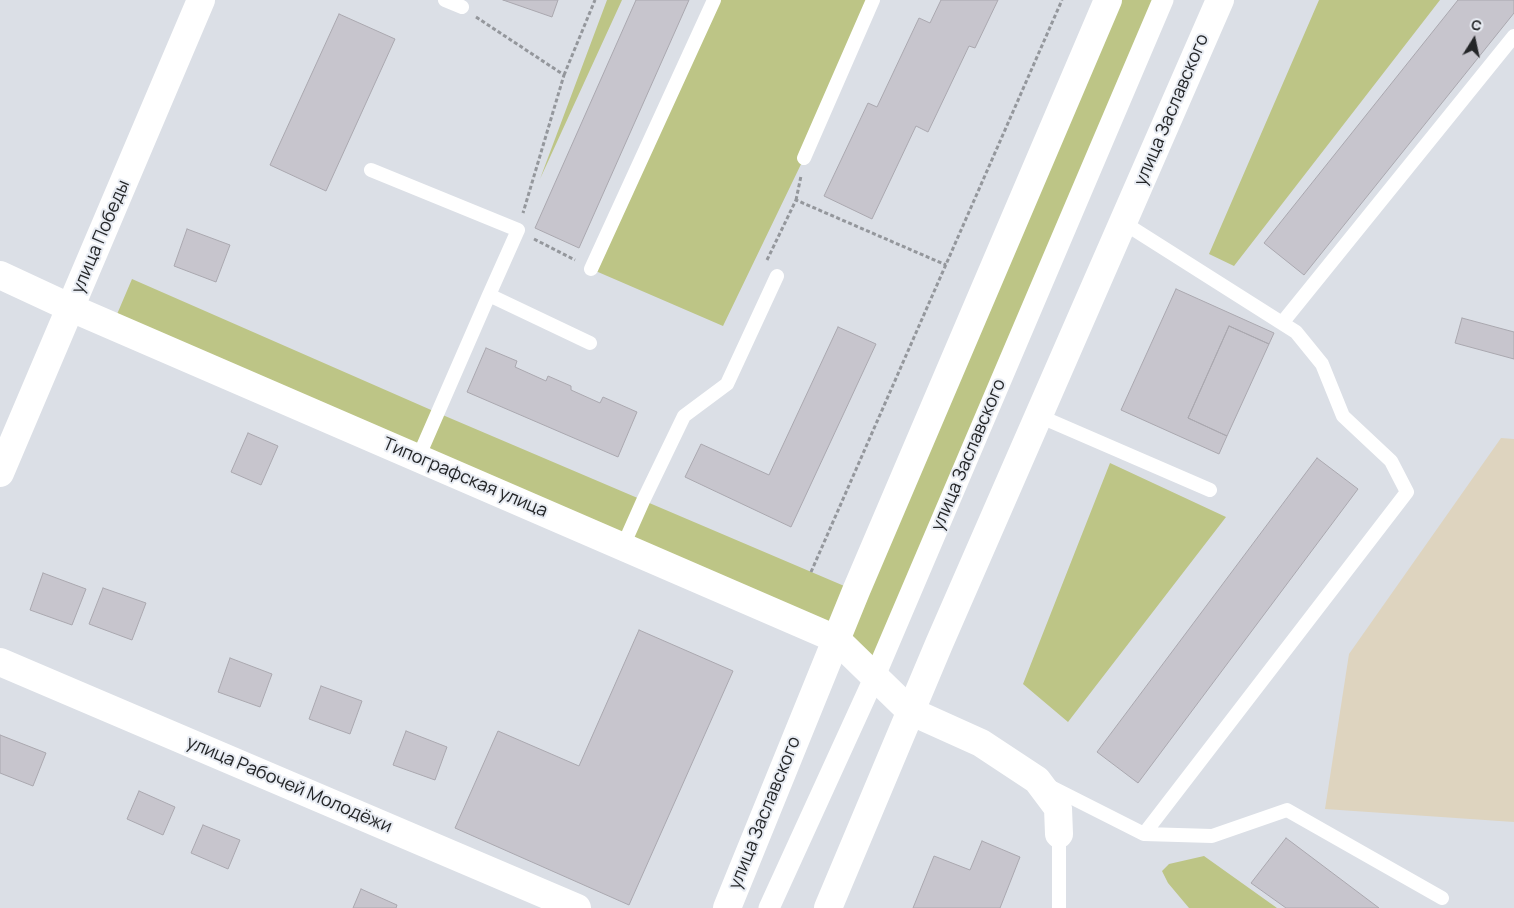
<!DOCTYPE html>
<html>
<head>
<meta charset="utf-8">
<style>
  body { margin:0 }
  #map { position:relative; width:1514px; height:908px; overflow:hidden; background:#dbdfe6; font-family:Manrope,sans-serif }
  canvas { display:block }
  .north { position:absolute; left:1449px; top:15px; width:50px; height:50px; -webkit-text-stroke:4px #e8ecf3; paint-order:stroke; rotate:10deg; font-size:14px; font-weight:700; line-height:20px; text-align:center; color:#242628 }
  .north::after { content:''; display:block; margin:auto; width:18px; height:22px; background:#242628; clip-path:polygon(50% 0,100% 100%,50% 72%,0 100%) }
</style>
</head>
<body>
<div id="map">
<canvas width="1514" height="908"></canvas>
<div class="north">С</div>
</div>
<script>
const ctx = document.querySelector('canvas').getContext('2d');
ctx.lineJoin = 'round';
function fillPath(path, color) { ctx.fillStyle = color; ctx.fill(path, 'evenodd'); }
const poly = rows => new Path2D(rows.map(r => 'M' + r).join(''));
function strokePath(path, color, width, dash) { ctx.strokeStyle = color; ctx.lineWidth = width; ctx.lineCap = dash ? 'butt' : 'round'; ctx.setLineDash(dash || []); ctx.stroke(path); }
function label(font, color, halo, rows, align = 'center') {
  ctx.font = font + ' Manrope,sans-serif'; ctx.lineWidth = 4; ctx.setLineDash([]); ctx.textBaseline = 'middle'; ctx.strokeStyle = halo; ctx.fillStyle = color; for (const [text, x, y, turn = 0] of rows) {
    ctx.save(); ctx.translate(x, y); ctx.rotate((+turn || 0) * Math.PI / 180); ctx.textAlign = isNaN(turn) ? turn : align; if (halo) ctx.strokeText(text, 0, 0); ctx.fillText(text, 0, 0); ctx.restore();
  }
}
fillPath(poly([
  [1501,438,1514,439,1514,822,1325,809,1349,654]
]), '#ded4bf');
fillPath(poly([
  [607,0,622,0,540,179],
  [714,0,873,0,804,158,723,326,591,269],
  [1108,0,1163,0,882,660,112,326,132,279,438,413,856,591],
  [1319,0,1440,0,1234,266,1209,254],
  [1110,463,1226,517,1068,722,1023,684],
  [1204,856,1277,908,1189,908,1168,883,1162,871,1169,864]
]), '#bdc586');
const building = poly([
  [503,0,558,0,552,17,503,0],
  [636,0,689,0,579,248,535,228,636,0],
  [941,0,998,0,975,48,969,46,928,132,916,126,872,219,824,196,868,103,877,107,919,18,930,23,941,0],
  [1458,0,1514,0,1514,13,1304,275,1264,243,1458,0],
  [339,14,395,39,326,191,270,165,339,14],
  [187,229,230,245,216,282,174,266,187,229],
  [1176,289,1274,333,1269,344,1229,326,1188,418,1227,436,1219,454,1121,410,1176,289],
  [1462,318,1514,332,1514,359,1455,343,1462,318],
  [1229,326,1269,344,1227,436,1188,418,1229,326],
  [838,327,876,344,791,527,685,477,701,444,769,475,838,327],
  [486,348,517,361,515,367,546,381,548,376,571,386,571,390,600,403,603,397,637,412,618,457,467,392,486,348],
  [248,433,278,446,261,485,231,472,248,433],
  [1317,458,1358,489,1138,783,1097,752,1317,458],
  [43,573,86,589,72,625,30,610,43,573],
  [103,588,146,603,132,640,89,624,103,588],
  [639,630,733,671,629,905,455,828,498,731,579,766,639,630],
  [230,658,272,674,260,707,218,692,230,658],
  [321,686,362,701,350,734,309,719,321,686],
  [406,731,447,747,435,780,393,765,406,731],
  [0,735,46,753,33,786,0,773,0,735],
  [139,791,175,807,163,835,127,819,139,791],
  [203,825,240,840,228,869,191,853,203,825],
  [1286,838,1379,908,1286,908,1251,883,1286,838],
  [982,841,1020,857,1000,908,913,908,934,856,970,870,982,841],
  [361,889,397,905,396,908,353,908,361,889]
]);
fillPath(building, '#c7c5cd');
strokePath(building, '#aaa8af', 1);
strokePath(poly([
  [476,17,564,75,523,213],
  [564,75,595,0],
  [796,200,801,176],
  [534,239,575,260],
  [767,260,796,200,946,265],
  [811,572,1062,0]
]), '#94979c', 3, [4, 2.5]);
strokePath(poly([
  [445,0,462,7],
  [804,158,873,0],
  [371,170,518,230,489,295],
  [1124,223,1296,332,1322,364,1343,416,1391,461,1407,492,1144,834],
  [591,269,714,0],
  [1282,323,1514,36],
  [1039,416,1210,490],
  [418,458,489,295,590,343],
  [623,546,643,501,684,416,727,384,777,276],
  [1049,786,1144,834,1212,836,1287,810,1442,898],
  [1059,834,1059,908]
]), '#fff', 14);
strokePath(poly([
  [769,908,875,676,1163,0]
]), '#fff', 21);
strokePath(poly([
  [0,275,71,308,836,639,910,711,981,743,1037,780,1058,808,1059,834],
  [0,662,577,908]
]), '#fff', 28);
strokePath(poly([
  [727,908,856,591,1108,0],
  [828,908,939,644,1220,0]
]), '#fff', 28);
strokePath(poly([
  [0,473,201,0]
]), '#fff', 28);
label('18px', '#242628', '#e8ecf3', [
  ["улица Заславского",1172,110,-67],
  ["улица Победы",101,237,-67],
  ["улица Заславского",969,455,-67],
  ["Типографская улица",465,478,23],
  ["улица Рабочей Молодёжи",289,785,23],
  ["улица Заславского",765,813,-68]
]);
</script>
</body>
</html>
